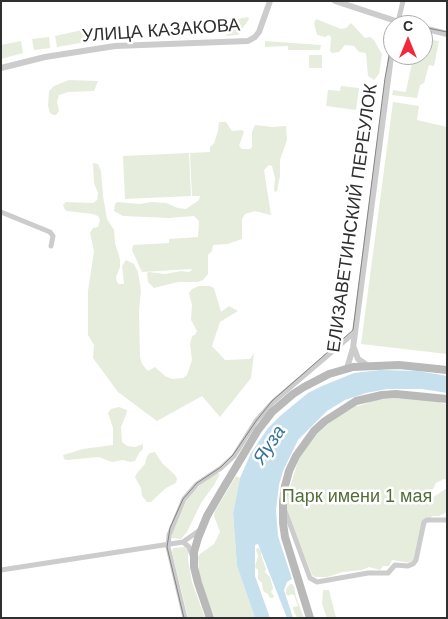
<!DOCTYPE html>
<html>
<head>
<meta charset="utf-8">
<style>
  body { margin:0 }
  #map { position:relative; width:448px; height:619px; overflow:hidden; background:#fff; font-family:Helvetica,sans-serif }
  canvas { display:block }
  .frame { position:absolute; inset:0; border:2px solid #2f2f2f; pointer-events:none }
  .north { position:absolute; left:383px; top:15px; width:50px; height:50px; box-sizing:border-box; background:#fff; border:1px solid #acacac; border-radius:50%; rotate:0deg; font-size:14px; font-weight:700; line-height:20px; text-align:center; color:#2f2f2f }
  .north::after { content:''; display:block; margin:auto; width:18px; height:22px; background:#f1273b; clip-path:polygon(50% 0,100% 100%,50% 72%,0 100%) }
</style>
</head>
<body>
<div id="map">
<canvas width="448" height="619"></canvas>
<div class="frame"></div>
<div class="north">С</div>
</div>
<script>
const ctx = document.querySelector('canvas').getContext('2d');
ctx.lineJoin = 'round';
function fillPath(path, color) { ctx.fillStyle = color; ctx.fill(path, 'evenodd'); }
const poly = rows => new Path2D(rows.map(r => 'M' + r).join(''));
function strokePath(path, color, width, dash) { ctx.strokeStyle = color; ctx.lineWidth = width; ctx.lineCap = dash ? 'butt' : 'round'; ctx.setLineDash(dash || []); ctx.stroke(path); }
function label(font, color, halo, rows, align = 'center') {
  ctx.font = font + ' Helvetica,sans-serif'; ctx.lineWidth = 5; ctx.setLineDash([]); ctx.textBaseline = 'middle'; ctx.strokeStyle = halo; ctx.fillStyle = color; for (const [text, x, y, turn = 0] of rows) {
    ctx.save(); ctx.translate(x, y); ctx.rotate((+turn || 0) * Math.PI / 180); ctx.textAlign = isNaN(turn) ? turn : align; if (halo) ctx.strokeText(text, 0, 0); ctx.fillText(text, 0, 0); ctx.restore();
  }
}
fillPath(poly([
  [248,17,249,19,238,35,225,36,230,33,227,21],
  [316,19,341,29,346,28,351,23,365,38,370,37,374,40,382,54,379,74,374,80,368,76,366,53,359,52,354,46,345,45,339,52,332,53,330,51,331,37,329,35,325,37,317,35,314,23],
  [82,30,86,42,57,47,55,36],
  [49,37,50,48,34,50,32,39],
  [433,40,439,41,434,66,429,65,424,83,420,85,417,98,392,95,393,90,405,92,406,91,413,58,416,55,423,55,423,49],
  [21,41,23,53,1,59,1,45],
  [265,41,321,45,320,50,288,50,288,46,265,47],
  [309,55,322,55,322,68,309,68],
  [69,80,98,81,94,91,68,92,59,95,57,102,59,111,56,115,54,115,50,113,48,106,49,91,54,86],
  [341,86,359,88,356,110,326,106,328,90,340,91],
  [393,102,419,106,417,120,447,127,447,354,361,344],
  [219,122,226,122,232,131,242,130,244,132,239,146,242,149,250,149,252,147,252,132,255,125,273,127,286,126,287,140,280,160,280,176,277,191,275,192,274,190,275,178,272,166,269,165,264,170,271,215,255,211,245,214,242,219,242,239,228,244,213,245,212,251,208,255,208,274,203,280,198,282,178,282,154,288,148,282,147,273,149,272,165,274,181,271,189,272,193,269,142,272,132,250,133,245,169,243,169,239,198,237,199,221,194,216,169,218,123,216,114,211,115,204,117,202,140,204,151,202,166,203,178,208,186,209,199,200,200,196,192,196,190,153,210,152,210,147,214,143,218,131],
  [189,153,191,196,125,199,123,156],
  [93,163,98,164,101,171,103,196,107,219,114,230,115,243,120,259,120,267,116,277,117,282,119,284,124,284,122,266,126,260,134,264,138,272,141,291,139,310,140,357,142,364,148,371,155,367,165,376,172,379,183,378,187,375,192,360,190,344,192,336,195,335,197,331,191,320,192,305,189,293,192,289,199,286,210,286,214,288,221,312,229,306,238,311,220,322,212,346,225,360,250,359,254,353,251,378,220,417,202,396,157,421,118,392,93,358,94,345,88,335,88,291,94,251,90,233,93,228,98,227,100,220,98,216,93,214,67,211,65,210,63,205,66,202,93,203,97,200,98,193,94,183],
  [402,398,420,400,423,398,437,400,441,403,447,404,447,480,444,479,436,483,433,489,427,492,426,496,428,498,432,498,447,488,447,512,439,516,432,516,429,521,426,522,414,559,410,563,392,560,389,566,383,566,380,570,369,567,362,570,343,572,327,577,315,577,312,575,287,511,286,501,297,464,296,459,312,436,317,434,336,417,353,408,354,405,358,406,368,403,371,400],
  [119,407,127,410,126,415,121,427,122,442,127,446,135,447,143,444,143,449,139,453,135,461,130,462,123,460,112,462,99,457,67,460,64,459,63,455,83,449,113,445,113,428,108,413,111,409],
  [155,452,162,463,174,474,177,478,176,483,166,488,151,502,147,502,142,496,141,488,135,477,137,473,145,464,147,456,150,453],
  [217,473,220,474,214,485,201,503,187,532,181,539,171,538,172,533,187,499,201,484],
  [236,476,240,478,233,513,237,566,255,618,215,618,200,581,198,557,200,554,214,544,220,532,214,516,215,511],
  [185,547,188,550,188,560,192,582,205,618,188,618,172,552,173,548],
  [258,547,261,551,261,555,266,569,265,572,270,577,273,588,271,592,274,596,273,598,270,598,268,594,263,591,262,583,258,579,258,570,255,567,258,556,256,550],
  [290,584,292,584,294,586,296,597,304,618,297,618,293,609,293,607,298,606,294,595,292,594,288,596,286,594,286,589],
  [323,590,329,590,336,618,327,618,322,604]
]), '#e6eddc');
fillPath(poly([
  [380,370,418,371,447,376,447,393,422,389,387,389,366,393,345,400,327,411,298,440,283,471,279,485,276,510,278,536,292,579,287,582,284,590,293,618,287,618,258,544,255,545,255,576,270,618,255,618,237,566,233,513,240,478,251,453,268,428,280,416,308,393,322,386,354,373]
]), '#c7e0ee');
strokePath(poly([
  [398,22,403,1],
  [1,212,50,232,53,236,51,246],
  [285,511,310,578,317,582,368,573,388,573,395,565,408,566,413,564,416,560,424,522,427,520,447,520],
  [183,542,189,547,192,555],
  [1,570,183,542,200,530],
  [185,618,168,547,169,535,184,499,197,484,221,468,234,456,256,421,273,402,354,333]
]), '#ccc', 5);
strokePath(poly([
  [335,1,408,25],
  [423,28,447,34],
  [1,68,45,57,115,46,248,41,255,37,259,32,270,1],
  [354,348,358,359,367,365],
  [347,368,353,348,393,41]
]), '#ccc', 6);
strokePath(poly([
  [210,618,198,583,194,567,194,552,198,538,207,516,221,492,258,430,272,412,293,394,304,387,329,374,353,367,399,365,447,370],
  [310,618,285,537,283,523,283,502,285,486,289,471,296,456,314,431,325,421,356,401,382,395,396,394,447,399]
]), '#b9b9b9', 8);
strokePath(poly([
  [410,25,415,25],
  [423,27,447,32],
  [184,618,167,547,170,528,183,499,197,483,221,467,233,455,256,421,272,401,353,330,385,78,393,36]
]), '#848484', 1);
label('18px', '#2f2f2f', '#fff', [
  ["УЛИЦА КАЗАКОВА",161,31,-4],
  ["ЕЛИЗАВЕТИНСКИЙ ПЕРЕУЛОК",353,218,-82]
]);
label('18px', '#546e39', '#fff', [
  ["Парк имени 1 мая",357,497]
]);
label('italic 19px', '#377597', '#fff', [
  ["Яуза",270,445,-56]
]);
</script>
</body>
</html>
